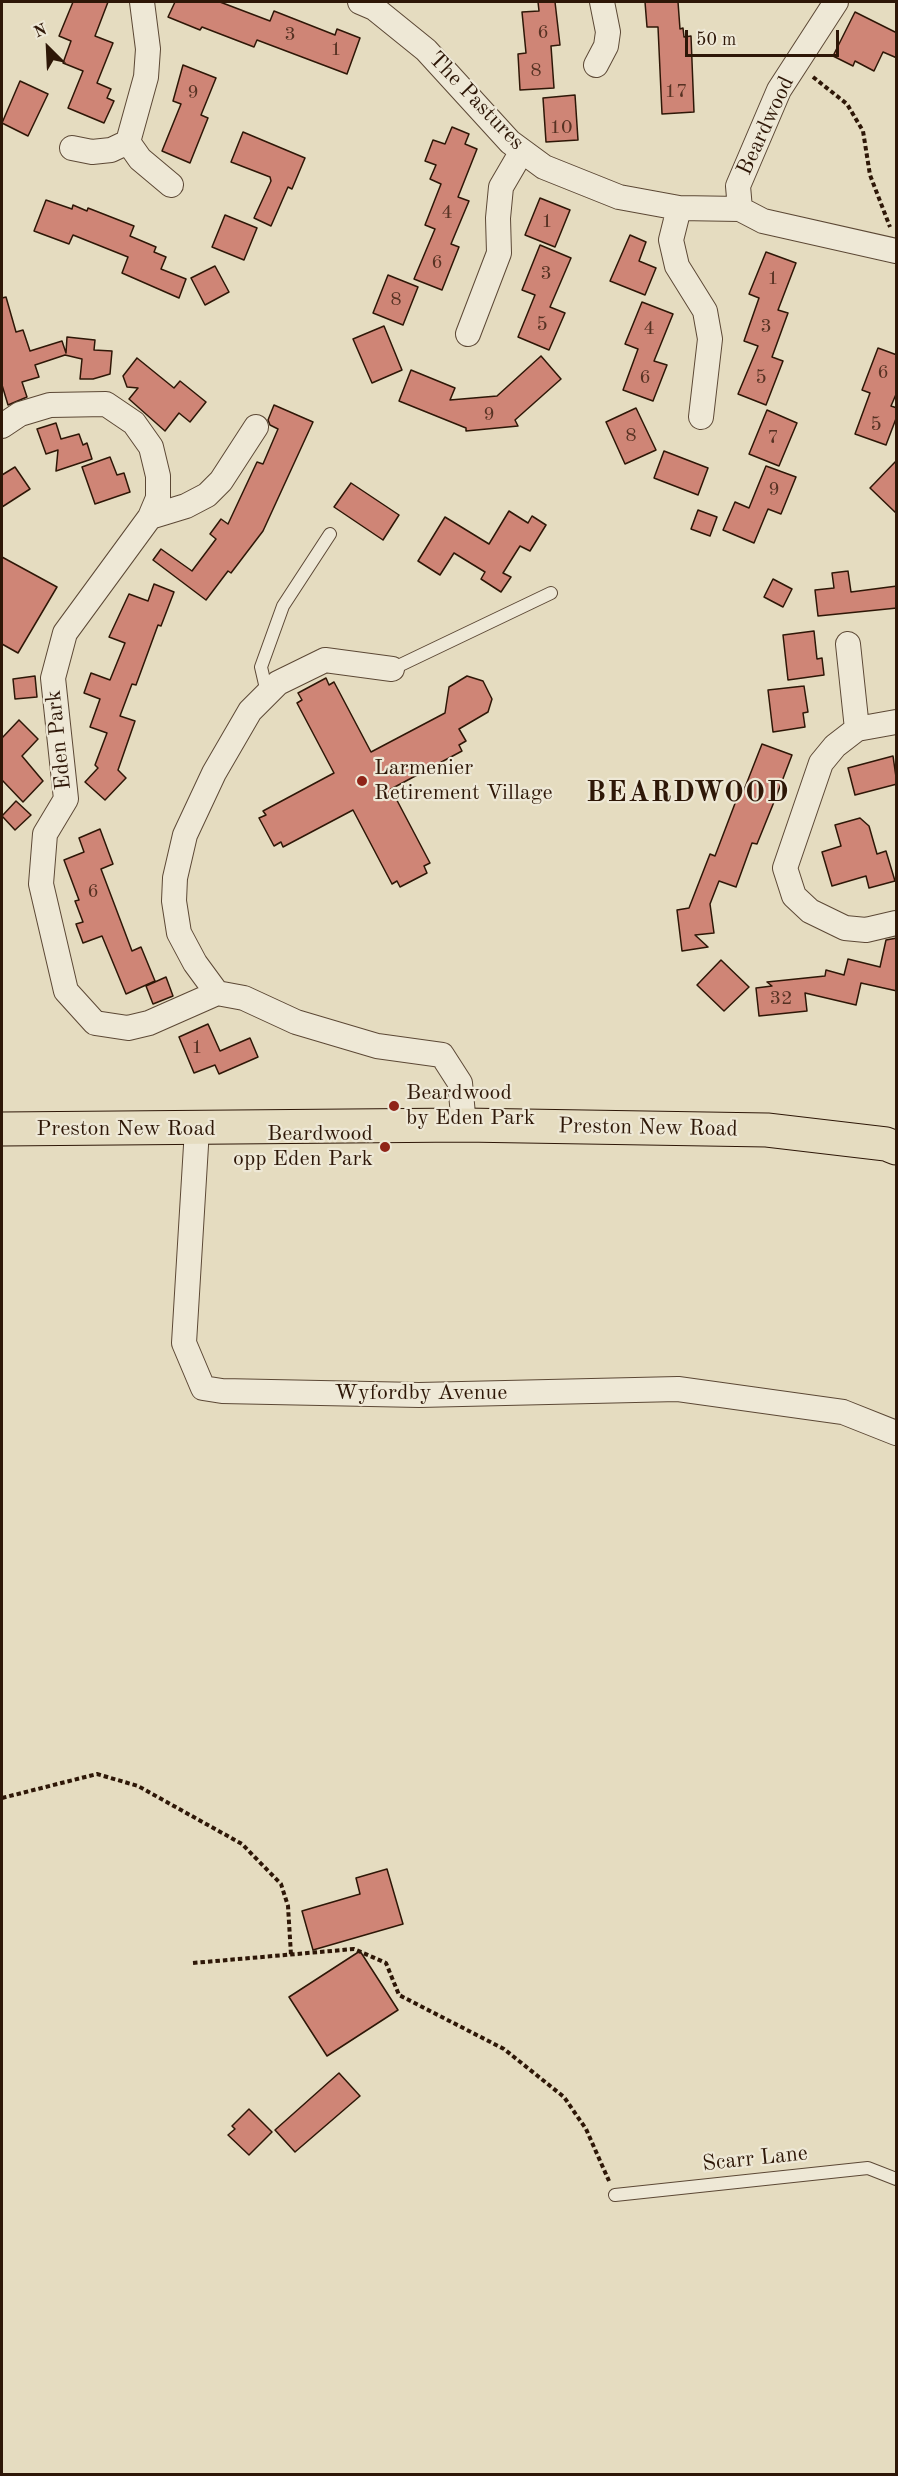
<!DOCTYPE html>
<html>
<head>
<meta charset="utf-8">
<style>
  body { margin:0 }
  #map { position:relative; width:898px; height:2476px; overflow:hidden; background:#e5dcc0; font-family:"Old Standard TT",serif }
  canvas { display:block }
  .frame { position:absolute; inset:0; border:3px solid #2e1707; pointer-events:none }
  .north { position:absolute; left:18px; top:18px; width:60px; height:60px; -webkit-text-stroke:4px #eee8d6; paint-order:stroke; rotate:336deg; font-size:16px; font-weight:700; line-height:24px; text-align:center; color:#2e1707 }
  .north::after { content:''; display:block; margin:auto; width:21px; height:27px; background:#2e1707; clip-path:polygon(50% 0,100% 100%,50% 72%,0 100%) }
  .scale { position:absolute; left:685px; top:30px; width:154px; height:27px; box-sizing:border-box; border:3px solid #2e1707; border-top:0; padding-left:8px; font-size:18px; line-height:21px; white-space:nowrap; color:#2e1707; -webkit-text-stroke:4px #eee8d6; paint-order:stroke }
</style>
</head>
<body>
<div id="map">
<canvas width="898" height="2476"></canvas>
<div class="frame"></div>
<div class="north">N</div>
<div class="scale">50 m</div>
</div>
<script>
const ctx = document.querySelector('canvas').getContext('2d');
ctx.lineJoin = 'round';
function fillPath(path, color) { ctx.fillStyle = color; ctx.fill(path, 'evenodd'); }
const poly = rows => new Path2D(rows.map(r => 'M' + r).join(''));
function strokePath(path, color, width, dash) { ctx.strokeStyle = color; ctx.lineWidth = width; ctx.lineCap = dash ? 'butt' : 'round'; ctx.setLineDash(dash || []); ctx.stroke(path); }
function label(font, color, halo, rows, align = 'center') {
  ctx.font = font + ' "Old Standard TT",serif'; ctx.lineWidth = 4.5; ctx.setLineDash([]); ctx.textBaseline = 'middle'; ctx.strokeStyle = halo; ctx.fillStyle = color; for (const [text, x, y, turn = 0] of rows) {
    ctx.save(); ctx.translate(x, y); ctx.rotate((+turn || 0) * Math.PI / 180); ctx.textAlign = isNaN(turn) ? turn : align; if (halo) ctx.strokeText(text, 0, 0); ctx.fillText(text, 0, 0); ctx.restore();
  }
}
const building = poly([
  [73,2,108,2,95,36,113,43,97,83,111,89,107,98,114,101,104,123,68,108,83,71,63,63,71,41,59,36,73,2],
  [175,2,220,2,270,21,274,11,335,35,337,29,360,38,347,74,257,40,254,47,202,27,200,30,168,17,175,2],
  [538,2,555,2,560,45,551,46,554,88,520,90,518,54,526,53,522,12,539,11,538,2],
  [645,2,678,2,680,29,683,28,684,37,691,36,694,112,662,114,658,27,647,27,645,2],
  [855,12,897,33,897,58,883,52,874,71,855,61,853,66,833,56,855,12],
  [183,65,216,78,201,115,208,118,190,163,162,151,181,104,173,101,183,65],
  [20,81,48,94,28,136,2,123,20,81],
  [575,95,578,140,546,142,543,98,575,95],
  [452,127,469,134,465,144,477,149,458,197,469,201,451,244,459,247,442,290,414,279,435,229,425,225,441,184,430,179,436,165,425,161,433,140,445,144,452,127],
  [243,132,305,158,292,189,288,187,271,226,254,218,271,181,270,177,231,162,243,132],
  [540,198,570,210,555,247,525,235,540,198],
  [46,200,72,209,73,205,87,211,88,208,134,226,130,236,156,247,154,252,166,257,161,269,186,279,179,298,122,273,128,257,73,235,69,244,34,231,46,200],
  [225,215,257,228,244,260,212,247,225,215],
  [630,235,646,242,639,261,656,268,645,295,610,281,630,235],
  [540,245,571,258,550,307,565,313,549,350,518,337,535,295,522,290,540,245],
  [766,252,796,263,778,310,788,313,772,357,783,361,766,405,738,394,758,346,744,341,759,298,749,294,766,252],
  [215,266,229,292,205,305,191,278,215,266],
  [388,275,418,287,403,325,373,313,388,275],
  [6,297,16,332,23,330,30,351,62,341,66,353,67,337,95,340,94,350,112,351,110,374,93,379,80,379,82,359,65,355,35,365,39,377,22,382,27,397,8,405,2,385,2,298,6,297],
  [642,302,673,314,654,361,667,365,653,401,623,390,638,349,625,344,642,302],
  [384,326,402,370,372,383,353,339,384,326],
  [878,348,897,355,897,392,891,406,897,408,897,416,886,445,855,434,870,393,862,390,878,348],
  [541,356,561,379,515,420,518,426,466,431,466,428,399,401,411,370,455,388,450,400,497,396,541,356],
  [137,358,174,388,180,381,206,402,190,422,179,413,165,431,129,399,138,388,127,387,123,376,137,358],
  [274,405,313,422,263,531,231,573,228,571,206,600,153,560,161,549,192,571,216,539,210,534,221,519,228,524,257,462,263,464,278,429,270,425,268,420,274,405],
  [636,408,656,450,625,464,606,422,636,408],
  [767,410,797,423,779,466,749,454,767,410],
  [56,423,61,439,79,434,83,445,87,443,92,459,56,471,58,450,46,454,37,429,56,423],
  [664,451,708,468,698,495,654,478,664,451],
  [110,457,117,475,124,473,130,492,95,504,82,467,110,457],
  [897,460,897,514,870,488,897,460],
  [766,466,796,477,781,514,768,509,754,543,723,530,735,502,749,508,766,466],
  [15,467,30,489,2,507,2,475,15,467],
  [351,483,399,515,383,540,334,507,351,483],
  [698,510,717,517,710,536,691,529,698,510],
  [509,511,528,523,532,516,546,525,530,551,520,546,503,573,511,577,501,592,481,579,485,572,454,553,440,575,418,561,445,517,489,544,509,511],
  [2,557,57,587,18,653,2,644,2,557],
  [848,571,851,592,897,586,897,608,818,616,815,590,834,588,832,573,848,571],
  [773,579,792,589,783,607,764,597,773,579],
  [154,584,174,592,161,626,158,625,136,685,132,684,120,716,135,721,118,770,126,778,105,800,85,782,98,768,95,765,107,733,90,727,100,699,84,693,91,673,110,680,125,643,109,637,129,594,148,601,154,584],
  [814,631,817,659,822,658,824,675,788,680,783,635,814,631],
  [35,676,37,697,15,699,13,679,35,676],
  [467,676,483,681,492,699,488,712,459,729,466,741,459,745,462,751,391,789,430,863,424,866,427,873,400,887,397,881,392,884,353,810,283,847,281,842,274,846,259,818,266,815,263,811,334,773,297,703,302,700,298,693,326,678,329,685,334,682,371,752,445,713,449,687,467,676],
  [804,686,808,712,803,713,805,727,773,732,768,690,804,686],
  [19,720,38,739,22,756,43,781,23,802,2,780,2,738,19,720],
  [762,744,792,755,776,797,757,844,752,843,736,887,719,881,710,904,714,933,695,935,708,947,682,951,677,910,689,908,710,854,715,856,739,793,742,795,762,744],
  [893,756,897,784,855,795,848,768,893,756],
  [16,801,31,815,15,830,2,816,16,801],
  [860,818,869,826,877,854,886,851,895,881,869,888,866,876,832,886,822,852,841,846,835,825,860,818],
  [100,829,113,864,101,869,132,951,141,947,155,981,126,994,102,936,83,943,76,924,83,922,75,901,79,900,64,860,84,852,79,838,100,829],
  [897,938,897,991,861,983,856,1005,805,993,807,1011,759,1016,756,988,772,986,767,982,825,976,826,970,844,975,848,959,880,967,886,940,897,938],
  [721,960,749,987,724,1011,697,985,721,960],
  [166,977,173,996,153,1004,146,986,166,977],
  [208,1024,220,1051,250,1038,258,1057,219,1074,215,1065,194,1073,179,1037,208,1024],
  [387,1869,403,1924,313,1950,302,1911,360,1894,356,1878,387,1869],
  [360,1951,398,2010,327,2056,289,1997,360,1951],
  [339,2073,360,2096,295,2152,275,2130,339,2073],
  [249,2109,272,2132,249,2155,228,2135,235,2129,232,2126,249,2109]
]);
fillPath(building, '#cf8576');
strokePath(building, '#2e1707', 1.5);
const service = poly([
  [392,669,551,593],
  [267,693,261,667,283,606,330,534],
  [615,2195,868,2168,896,2179]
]);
const minor = poly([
  [142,2,148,49,146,77,128,142,140,159,171,185],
  [360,2,374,8,426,50,510,142,544,167,619,197,679,208,740,209],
  [836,2,779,90,738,186,740,209,763,221,896,251],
  [596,65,606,46,608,32,602,2],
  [72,148,92,152,111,150,128,142],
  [679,208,671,240,677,266,705,311,710,339,701,417],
  [468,334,499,253,498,218,501,187,522,151],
  [2,426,20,414,50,405,106,404,134,423,151,447,158,476,158,498,150,517,65,633,53,678,66,799,45,834,41,884,66,991,95,1023,128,1028,149,1023,217,993,244,998,296,1022,377,1046,442,1055,460,1083,464,1125],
  [150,517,186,506,207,495,221,481,256,427],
  [848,644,857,729],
  [896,722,857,729,835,746,821,763,785,868,794,896,810,911,845,928,866,930,896,923],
  [217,993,195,963,179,933,174,901,175,878,185,835,214,773,250,711,278,683,325,660,392,669],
  [197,1129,184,1343,203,1388,222,1391,419,1395,678,1389,843,1412,896,1433]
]);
const trunk = poly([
  [2,1129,464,1125,767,1130,886,1144,896,1148]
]);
strokePath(service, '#5c4835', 14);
strokePath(minor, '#5c4835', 26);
strokePath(trunk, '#2e1707', 35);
strokePath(poly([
  [813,77,847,104,863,131,870,175,890,227],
  [2,1798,97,1774,138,1786,242,1844,281,1884,288,1906,291,1955],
  [193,1963,354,1949,386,1963,399,1995,504,2049,564,2097,586,2129,609,2181]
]), '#2e1707', 4, [4.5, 3]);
strokePath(service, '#eee8d6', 12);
strokePath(minor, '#eee8d6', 24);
strokePath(trunk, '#e5dcc0', 33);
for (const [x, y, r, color] of [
  [362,781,6,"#8f2418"],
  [394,1106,6,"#8f2418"],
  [385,1147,6,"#8f2418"]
]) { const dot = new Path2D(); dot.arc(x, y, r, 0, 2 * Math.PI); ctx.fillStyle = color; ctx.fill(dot); strokePath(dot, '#eee8d6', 2); }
label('20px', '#563223', null, [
  ["6",543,33],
  ["3",290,35],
  ["1",336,50],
  ["8",536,71],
  ["17",676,92],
  ["9",193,93],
  ["10",561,128],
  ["4",447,213],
  ["1",547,222],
  ["6",437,263],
  ["3",546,274],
  ["1",773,279],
  ["8",396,300],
  ["5",542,325],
  ["3",766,327],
  ["4",649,329],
  ["6",883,373],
  ["6",645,378],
  ["5",761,378],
  ["9",489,415],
  ["5",876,425],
  ["8",631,436],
  ["7",773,438],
  ["9",774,490],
  ["6",93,892],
  ["32",781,999],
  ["1",197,1048]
]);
label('22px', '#2e1707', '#eee8d6', [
  ["The Pastures",476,101,46],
  ["Beardwood",766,126,-65],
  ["Eden Park",59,740,-96],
  ["Preston New Road",648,1128,1],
  ["Preston New Road",126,1129],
  ["Wyfordby Avenue",421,1393],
  ["Scarr Lane",755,2159,-6]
]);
label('22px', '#2e1707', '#eee8d6', [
  ["Larmenier",374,768],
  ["Retirement Village",374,793],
  ["Beardwood",406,1093],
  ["by Eden Park",406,1118],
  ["Beardwood",373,1134,"right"],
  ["opp Eden Park",373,1159,"right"]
], 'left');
ctx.letterSpacing = '1.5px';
label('bold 28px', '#2e1707', '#eee8d6', [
  ["BEARDWOOD",688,794]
]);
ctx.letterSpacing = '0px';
</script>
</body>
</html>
